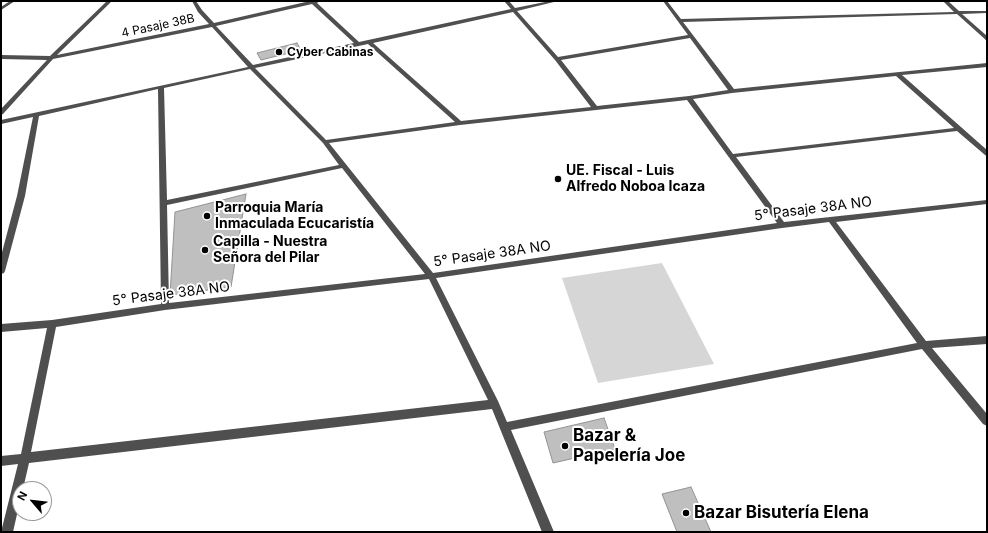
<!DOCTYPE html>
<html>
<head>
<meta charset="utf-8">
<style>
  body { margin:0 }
  #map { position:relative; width:988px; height:533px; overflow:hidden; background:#fff; font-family:Inter,sans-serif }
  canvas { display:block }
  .frame { position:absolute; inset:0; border:2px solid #000; pointer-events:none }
  .north { position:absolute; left:12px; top:481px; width:40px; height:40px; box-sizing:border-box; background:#fff; border:1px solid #999; border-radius:50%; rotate:298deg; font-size:11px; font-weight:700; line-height:16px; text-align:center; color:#000 }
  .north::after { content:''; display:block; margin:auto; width:14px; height:18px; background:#000; clip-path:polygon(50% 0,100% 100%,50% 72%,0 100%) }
</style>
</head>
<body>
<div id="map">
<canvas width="988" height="533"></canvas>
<div class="frame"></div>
<div class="north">N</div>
</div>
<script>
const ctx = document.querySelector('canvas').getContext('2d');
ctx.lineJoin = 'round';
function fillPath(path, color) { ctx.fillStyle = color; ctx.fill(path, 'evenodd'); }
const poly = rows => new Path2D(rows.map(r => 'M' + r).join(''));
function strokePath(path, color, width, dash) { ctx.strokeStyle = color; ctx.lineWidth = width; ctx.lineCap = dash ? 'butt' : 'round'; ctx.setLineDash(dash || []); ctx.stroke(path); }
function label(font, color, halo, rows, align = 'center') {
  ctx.font = font + ' Inter,sans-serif'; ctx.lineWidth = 4; ctx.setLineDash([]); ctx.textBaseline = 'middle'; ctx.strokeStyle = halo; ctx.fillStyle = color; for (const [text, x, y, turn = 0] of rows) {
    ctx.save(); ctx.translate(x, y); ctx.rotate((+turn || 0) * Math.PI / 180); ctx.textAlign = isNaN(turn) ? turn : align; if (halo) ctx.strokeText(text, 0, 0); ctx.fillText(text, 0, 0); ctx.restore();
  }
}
fillPath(poly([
  [662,263,714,364,598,383,562,278]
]), '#d6d6d6');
const building = poly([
  [297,43,301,50,261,60,257,53,297,43],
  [246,194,231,287,170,295,175,212,246,194],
  [604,418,615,449,553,463,544,432,604,418],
  [691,487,711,532,677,532,662,494,691,487]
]);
fillPath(building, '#bfbfbf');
strokePath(building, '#939393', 1);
fillPath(poly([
  [10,1,15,1,1,10,1,7,10,1],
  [107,1,112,1,57,55,209,24,198,12,192,1,196,1,202,10,214,23,310,1,320,1,317,3,359,42,511,9,504,1,509,1,515,8,550,1,558,1,517,11,558,57,688,35,663,1,667,1,681,19,954,12,943,1,948,1,959,11,987,11,987,13,962,14,987,36,987,41,957,14,683,22,734,89,987,63,987,67,902,75,987,150,987,156,985,155,957,131,736,157,784,222,987,200,987,204,836,222,926,341,987,336,987,344,932,348,987,414,987,426,983,424,922,349,511,430,554,532,542,532,492,409,29,463,23,489,20,489,20,501,13,532,1,532,18,464,1,466,1,456,21,454,47,328,1,332,1,324,52,320,161,304,158,89,39,116,25,196,5,271,4,273,1,274,1,256,17,196,33,117,1,124,1,120,248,67,212,27,53,59,3,114,1,115,1,109,47,60,1,59,1,55,50,56,107,1],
  [312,4,354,43,253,65,216,26,312,4],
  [513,12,555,60,591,107,461,121,373,43,513,12],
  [690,38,728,90,689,96,597,106,561,60,690,38],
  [368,44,455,122,326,140,255,68,368,44],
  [250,69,323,143,339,165,167,200,164,88,250,69],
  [896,76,954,128,733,154,693,99,732,93,896,76],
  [687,100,777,223,433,273,329,143,460,125,687,100],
  [342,168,425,274,169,303,167,205,342,168],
  [829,222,917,343,507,422,498,401,436,278,782,228,829,222],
  [429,279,488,400,31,452,56,327,165,310,429,279]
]), '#4f4f4f');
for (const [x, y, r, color] of [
  [279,52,4,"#000"],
  [558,179,4,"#000"],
  [207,216,4,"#000"],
  [205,250,4,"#000"],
  [565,446,4,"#000"],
  [686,513,4,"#000"]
]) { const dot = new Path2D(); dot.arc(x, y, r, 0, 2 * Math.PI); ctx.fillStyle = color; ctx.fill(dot); strokePath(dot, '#fff', 1.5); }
label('12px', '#000', '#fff', [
  ["4 Pasaje 38B",158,26,-12]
]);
label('bold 12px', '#000', '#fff', [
  ["Cyber Cabinas",287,52]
], 'left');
label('bold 14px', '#000', '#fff', [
  ["UE. Fiscal - Luis",566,171],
  ["Alfredo Noboa Icaza",566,187],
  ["Parroquia María",215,208],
  ["Inmaculada Ecucaristía",215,224],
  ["Capilla - Nuestra",213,242],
  ["Señora del Pilar",213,258]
], 'left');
label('14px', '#000', '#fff', [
  ["5° Pasaje 38A NO",813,209,-7],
  ["5° Pasaje 38A NO",492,254,-8],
  ["5° Pasaje 38A NO",171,294,-7]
]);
label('bold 17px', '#000', '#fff', [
  ["Bazar &",573,436],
  ["Papelería Joe",573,456],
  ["Bazar Bisutería Elena",694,513]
], 'left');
</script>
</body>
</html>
